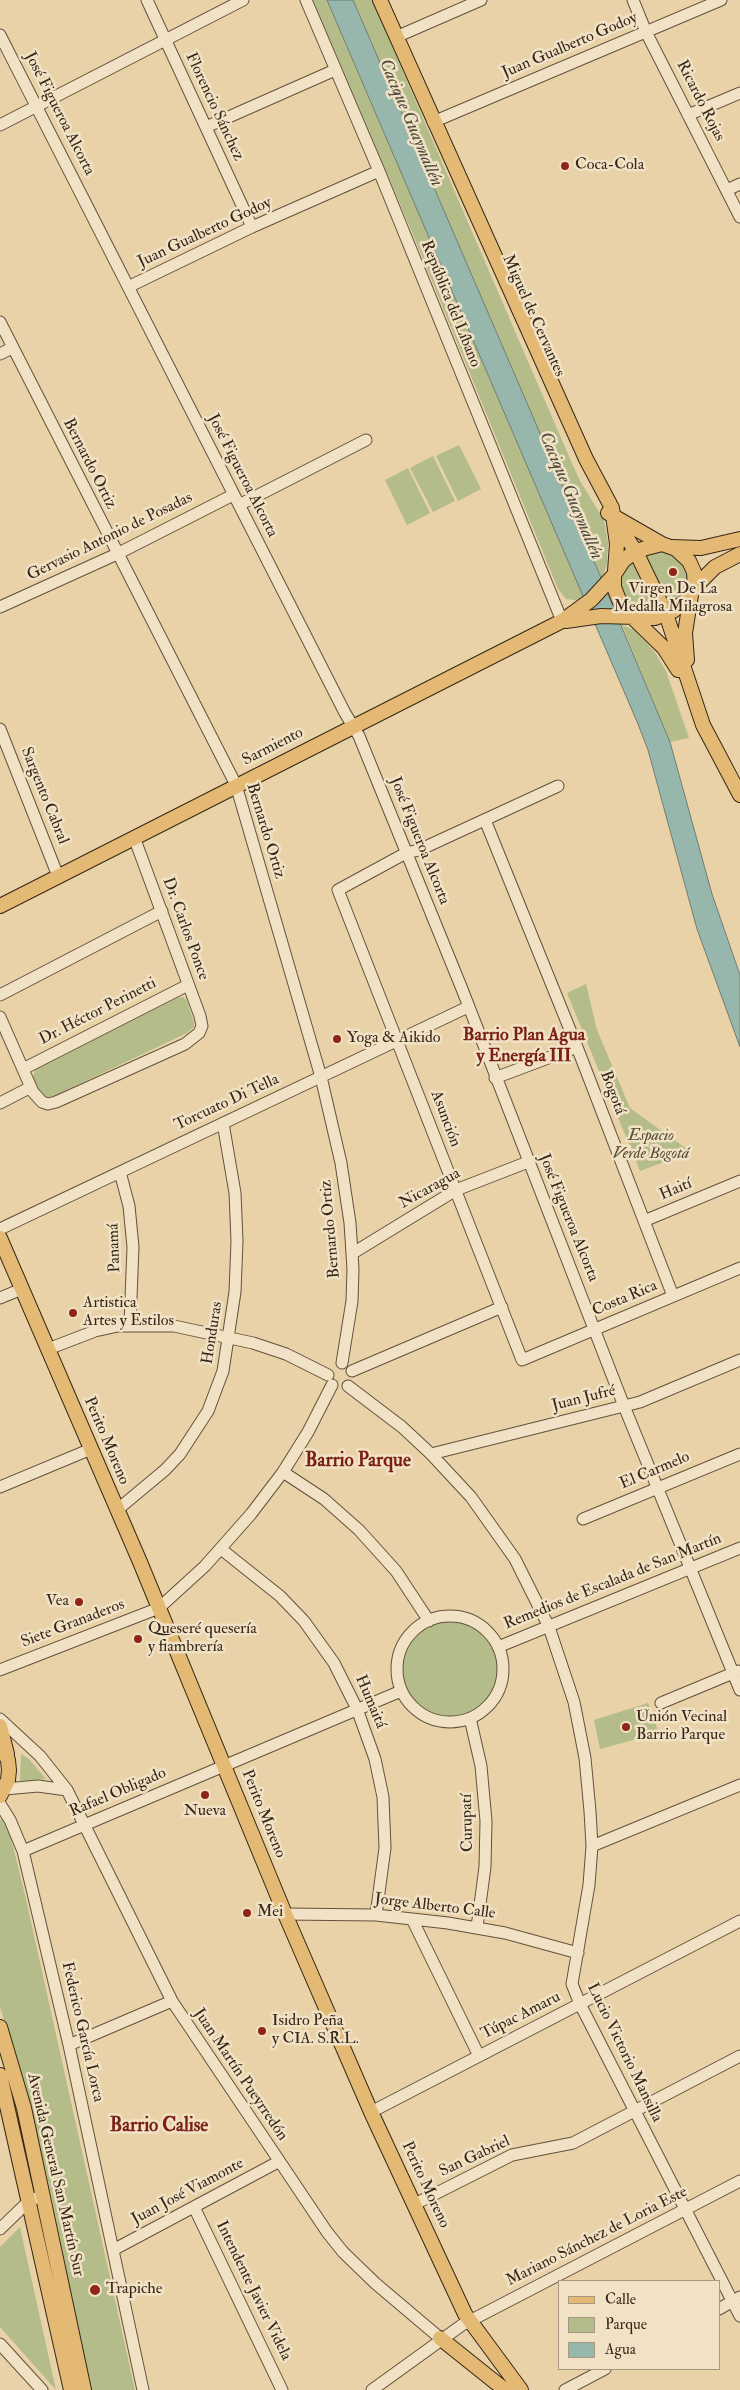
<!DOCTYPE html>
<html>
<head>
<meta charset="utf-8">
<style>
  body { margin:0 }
  #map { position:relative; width:740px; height:2390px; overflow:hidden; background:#e9d2a8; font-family:"IM FELL Double Pica",serif }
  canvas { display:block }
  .legend { position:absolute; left:558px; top:2280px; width:162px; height:90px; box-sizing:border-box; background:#f1e2c6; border:1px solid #a69780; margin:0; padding:6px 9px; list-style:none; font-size:15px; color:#362617 }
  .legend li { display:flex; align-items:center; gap:10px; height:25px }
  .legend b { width:25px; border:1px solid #a69780 }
</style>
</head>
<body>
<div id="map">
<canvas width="740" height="2390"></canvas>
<ul class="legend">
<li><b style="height:6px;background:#e4b974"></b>Calle</li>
<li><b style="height:14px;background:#b4bd8a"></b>Parque</li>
<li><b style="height:14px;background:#97b7ac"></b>Agua</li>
</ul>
</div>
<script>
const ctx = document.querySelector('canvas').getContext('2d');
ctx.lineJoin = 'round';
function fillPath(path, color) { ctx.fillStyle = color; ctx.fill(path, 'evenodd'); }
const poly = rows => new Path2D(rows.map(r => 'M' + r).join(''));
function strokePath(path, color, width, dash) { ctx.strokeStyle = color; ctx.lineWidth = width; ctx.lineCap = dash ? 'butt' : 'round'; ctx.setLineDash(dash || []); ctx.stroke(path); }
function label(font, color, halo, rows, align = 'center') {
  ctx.font = font + ' "IM FELL Double Pica",serif'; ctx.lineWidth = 5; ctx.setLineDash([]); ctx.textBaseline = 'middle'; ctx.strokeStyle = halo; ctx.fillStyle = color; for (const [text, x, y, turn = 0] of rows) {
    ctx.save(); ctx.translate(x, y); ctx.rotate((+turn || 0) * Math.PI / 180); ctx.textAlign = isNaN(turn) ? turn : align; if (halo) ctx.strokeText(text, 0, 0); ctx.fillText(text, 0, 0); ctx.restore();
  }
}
fillPath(poly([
  [313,0,327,0,585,599,581,601,566,599,558,589,414,237],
  [353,0,372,0,571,461,580,481,604,520,608,543,607,564,602,579],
  [459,445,481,489,458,501,436,456],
  [433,456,455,501,433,512,410,468],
  [408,468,430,513,407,525,385,480],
  [668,550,683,560,690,579,686,592,669,607,643,554],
  [633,559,657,611,647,611,633,606,620,591,620,577],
  [622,625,634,630,654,651,666,671,689,738,670,742],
  [586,984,597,1030,630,1108,691,1152,640,1171,567,993],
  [183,997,187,1001,194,1022,194,1027,187,1033,54,1096,47,1097,41,1093,33,1077,35,1070,177,998],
  '397 1669a53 53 0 1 1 106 0a53 53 0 1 1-106 0Z',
  [648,1703,659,1733,600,1749,594,1720],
  [21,1754,29,1759,46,1779,20,1781],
  [0,1819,4,1821,9,1830,25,1895,135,2390,91,2390,52,2198,28,2097,0,2007],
  [20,2227,56,2390,0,2327,0,2247]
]), '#b4bd8a');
const water = poly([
  [327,0,353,0,552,461,670,742,712,894,740,975,740,1047,697,929,648,750,638,724,327,0]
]);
fillPath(water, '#97b7ac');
strokePath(water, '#707d70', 1);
const minor = poly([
  [147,0,252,227],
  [306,0,379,171,562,621],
  [633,0,646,32,740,217],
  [0,35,345,713,359,736,462,989,624,1406,740,1690],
  [396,37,481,0],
  [688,115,740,93],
  [433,122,721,0],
  [0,125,243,0],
  [206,127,335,70],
  [727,190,740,184],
  [128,287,252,227,379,171],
  [0,322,236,785,321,1077,341,1163,350,1223,353,1269,352,1301,342,1363],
  [0,354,12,348],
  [239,505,366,440],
  [0,607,117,554,233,495],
  [0,729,58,876],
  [558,786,419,850,406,853,338,890,522,1360,740,1268],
  [485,820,577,1047,673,1296],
  [0,995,162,911],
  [0,1017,33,1092,42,1102,48,1104,56,1102,185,1044,199,1033,202,1026,200,1016,134,837],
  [23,1069,188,985],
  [495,1078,577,1047],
  [0,1103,31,1087],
  [120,1172,129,1206,133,1247,130,1324],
  [644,1221,740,1181],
  [0,1229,468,1007],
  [353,1253,456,1190,528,1162],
  [0,1298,22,1289],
  [48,1349,95,1331,118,1326,174,1326,253,1343,286,1354,328,1375],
  [352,1371,502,1307],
  [348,1386,402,1427,431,1454,471,1497,515,1559,549,1627,574,1702,585,1758,590,1811,592,1846,589,1885,572,1984,580,2004,740,2316],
  [431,1454,640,1402,740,1360],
  [283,1472,324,1499,359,1530,396,1571,429,1621],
  [0,1487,91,1449],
  [117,1510,165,1470,180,1454,208,1411,223,1371,235,1292,237,1241,235,1193,223,1123],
  [583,1519,740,1454],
  [221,1549,280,1596,304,1621,334,1663,357,1709,375,1759,383,1797,385,1848,376,1915],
  '397 1669a53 53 0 1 1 106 0a53 53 0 1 1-106 0Z',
  [498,1647,740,1548],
  [0,1670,159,1608,205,1566,251,1514,283,1472,308,1432,332,1385],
  [661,1703,738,1671],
  [470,1718,481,1766,486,1821,485,1867,477,1927],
  [0,1719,40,1756,67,1790,172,2001,327,2232,343,2252,375,2283,440,2338],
  [5,1789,38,1786,67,1790],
  [0,1804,10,1820,23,1851,69,2045,143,2390],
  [592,1846,740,1785],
  [23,1851,401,1691],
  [285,1914,376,1915,448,1923,505,1933,578,1953],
  [412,1919,479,2056],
  [69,2045,172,2001],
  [371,2112,740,1921],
  [415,2204,512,2155,573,2143,740,2056],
  [194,2207,282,2390],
  [0,2229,30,2200,43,2196],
  [113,2250,278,2162],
  [719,2309,740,2297],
  [0,2344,42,2390],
  [372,2390,462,2325,740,2181],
  [565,2390,605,2369]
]);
const major = poly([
  [380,0,586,459,612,508,617,544,615,571],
  [608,513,662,544],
  [617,521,638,556,666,614,703,725,740,795],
  [662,544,676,549,689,561,694,572,695,587,688,599,673,611,655,618,641,618,625,609,619,600,614,587,614,575,623,561,635,551,662,544],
  [672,547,701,548,740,539],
  [695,587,715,567,740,554],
  [630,615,664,648,678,670],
  [566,621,601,616,636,617],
  [687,660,685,633,691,595],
  [0,906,562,621,591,600,614,575],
  [0,1238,140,1562,285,1914,371,2112,465,2314,521,2390],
  [0,1726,7,1754],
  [0,1746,8,1760,9,1770,8,1780,0,1796],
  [0,2027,24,2108,84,2390],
  [0,2075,71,2390],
  [440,2338,505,2390]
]);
strokePath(minor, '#63513b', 13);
strokePath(major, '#362617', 16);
strokePath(minor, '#f1e2c6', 11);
strokePath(major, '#e4b974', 14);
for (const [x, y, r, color] of [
  [565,166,5,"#8f2418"],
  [673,572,5,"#8f2418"],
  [337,1039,5,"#8f2418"],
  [73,1313,5,"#8f2418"],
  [79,1602,5,"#8f2418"],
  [138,1639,5,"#8f2418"],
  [626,1727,5,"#8f2418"],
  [205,1795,5,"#8f2418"],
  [247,1913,5,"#8f2418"],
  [262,2031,5,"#8f2418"],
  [95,2290,6,"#8f2418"]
]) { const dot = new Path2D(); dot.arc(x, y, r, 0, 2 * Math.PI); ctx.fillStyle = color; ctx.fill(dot); strokePath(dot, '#f1e2c6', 2); }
label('16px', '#362617', '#f1e2c6', [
  ["Juan Gualberto Godoy",570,46,-23],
  ["Ricardo Rojas",700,101,63],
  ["Florencio Sánchez",214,107,65],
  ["José Figueroa Alcorta",59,114,63],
  ["Juan Gualberto Godoy",205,233,-25],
  ["República del Líbano",450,304,68],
  ["Miguel de Cervantes",533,316,66],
  ["Bernardo Ortiz",89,464,63],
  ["José Figueroa Alcorta",242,476,63],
  ["Gervasio Antonio de Posadas",110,537,-26],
  ["Sarmiento",273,747,-27],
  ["Sargento Cabral",44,796,68],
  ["Bernardo Ortiz",265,831,73],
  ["José Figueroa Alcorta",419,841,68],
  ["Dr. Carlos Ponce",185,929,70],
  ["Dr. Héctor Perinetti",98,1012,-27],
  ["Bogotá",612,1093,69],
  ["Torcuato Di Tella",227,1103,-25],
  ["Asunción",445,1119,69],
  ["Nicaragua",430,1189,-29],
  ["Haití",676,1190,-23],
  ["José Figueroa Alcorta",568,1218,68],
  ["Bernardo Ortiz",331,1229,-95],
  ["Panamá",115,1248,-92],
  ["Costa Rica",625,1299,-23],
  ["Honduras",213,1333,-81],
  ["Juan Jufré",584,1399,-14],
  ["Perito Moreno",106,1441,67],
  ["El Carmelo",655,1471,-23],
  ["Remedios de Escalada de San Martín",613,1582,-22],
  ["Siete Granaderos",73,1624,-21],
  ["Humaitá",370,1702,67],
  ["Rafael Obligado",118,1793,-23],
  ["Perito Moreno",263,1814,68],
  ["Curupatí",468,1823,-91],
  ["Jorge Alberto Calle",435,1907,7],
  ["Túpac Amaru",521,2016,-27],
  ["Federico García Lorca",82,2032,77],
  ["Lucio Victorio Mansilla",624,2053,64],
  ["Juan Martín Pueyrredón",240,2075,56],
  ["San Gabriel",475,2157,-25],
  ["Avenida General San Martín Sur",55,2175,77],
  ["Perito Moreno",425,2185,65],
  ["Juan José Viamonte",188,2192,-28],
  ["Mariano Sánchez de Loria Este",597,2237,-27],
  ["Intendente Javier Videla",253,2291,64]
]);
label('16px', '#362617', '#f1e2c6', [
  ["Coca-Cola",575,166],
  ["Virgen De La",673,590,"center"],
  ["Medalla Milagrosa",673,608,"center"],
  ["Yoga & Aikido",347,1039],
  ["Artistica",83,1304],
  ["Artes y Estilos",83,1322],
  ["Vea",69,1602,"right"],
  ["Queseré quesería",148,1630],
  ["y fiambrería",148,1648],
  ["Unión Vecinal",636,1718],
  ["Barrio Parque",636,1736],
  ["Nueva",205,1812,"center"],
  ["Mei",257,1913],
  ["Isidro Peña",272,2022],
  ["y CIA. S.R.L.",272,2040],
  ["Trapiche",106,2290]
], 'left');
label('italic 16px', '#564c34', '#f1e2c6', [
  ["Espacio",651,1137],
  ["Verde Bogotá",651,1155]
]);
label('italic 18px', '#4e4a3c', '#f1e2c6', [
  ["Cacique Guaymallén",410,123,67],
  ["Cacique Guaymallén",570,496,67]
]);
label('bold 18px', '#7a1f14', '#f1e2c6', [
  ["Barrio Plan Agua",524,1036],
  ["y Energía III",524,1057]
]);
label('bold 19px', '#7a1f14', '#f1e2c6', [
  ["Barrio Parque",358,1462],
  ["Barrio Calise",159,2127]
]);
</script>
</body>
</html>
